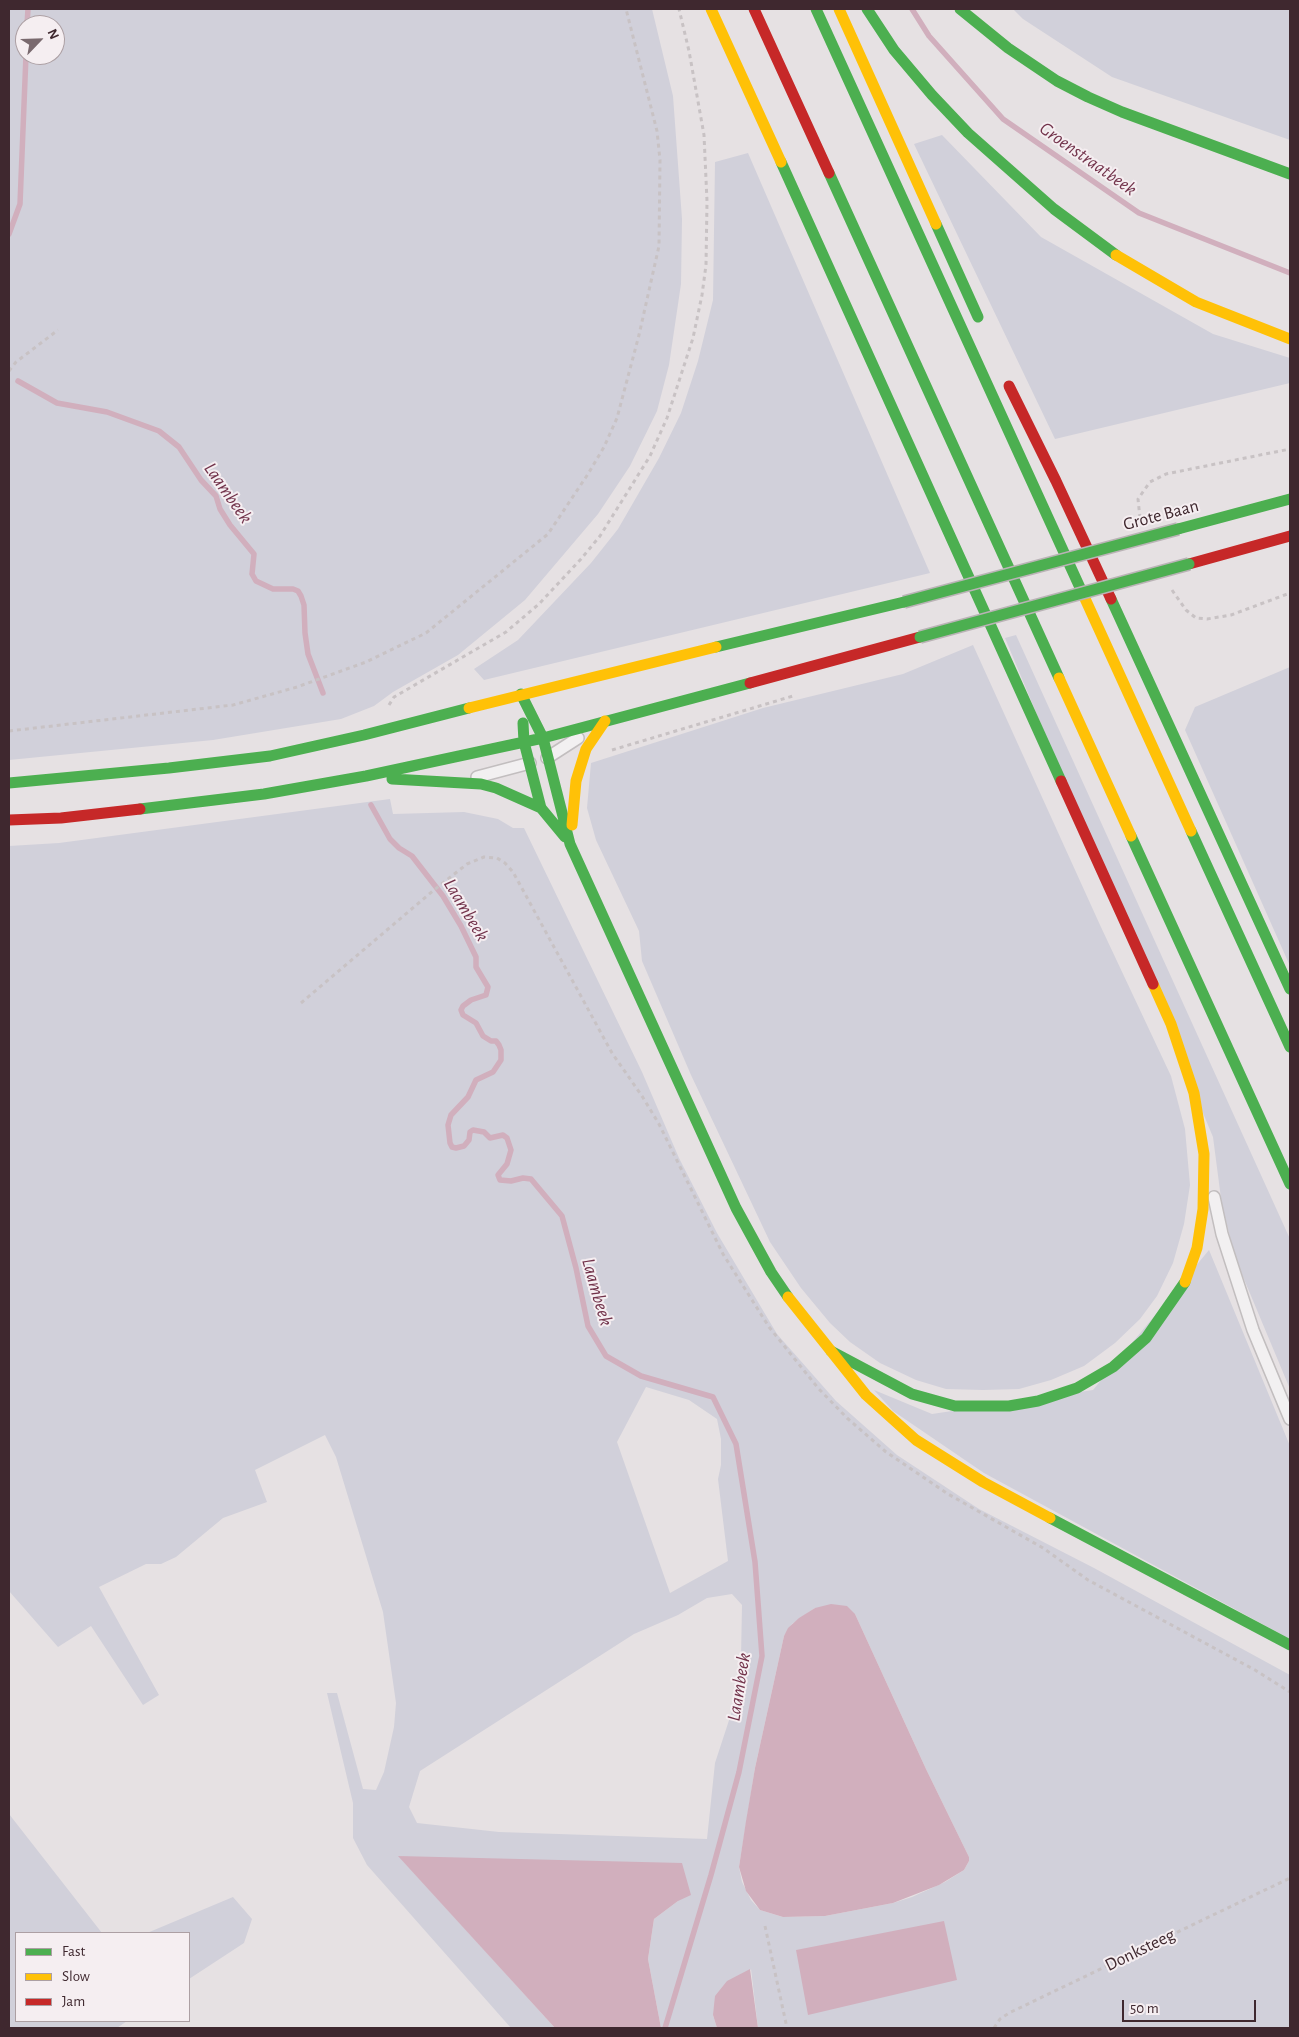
<!DOCTYPE html>
<html>
<head>
<meta charset="utf-8">
<style>
  body { margin:0 }
  #map { position:relative; width:1299px; height:2037px; overflow:hidden; background:#e6e1e3; font-family:"Alegreya Sans",sans-serif }
  canvas { display:block }
  .frame { position:absolute; inset:0; border:10px solid #3f282f; pointer-events:none }
  .legend { position:absolute; left:15px; top:1932px; width:175px; height:90px; box-sizing:border-box; background:#f5eef1; border:1px solid #ac9fa3; margin:0; padding:6px 9px; list-style:none; font-size:15px; color:#3f282f }
  .legend li { display:flex; align-items:center; gap:10px; height:25px }
  .legend b { width:25px; border:1px solid #ac9fa3 }
  .north { position:absolute; left:15px; top:15px; width:50px; height:50px; box-sizing:border-box; background:#f5eef1; border:1px solid #ac9fa3; border-radius:50%; rotate:66deg; font-size:14px; font-weight:700; line-height:20px; text-align:center; color:#3f282f }
  .north::after { content:''; display:block; margin:auto; width:18px; height:22px; background:#79696e; clip-path:polygon(50% 0,100% 100%,50% 72%,0 100%) }
  .scale { position:absolute; left:1122px; top:2000px; width:134px; height:22px; box-sizing:border-box; border:2px solid #3f282f; border-top:0; padding-left:6px; font-size:15px; line-height:18px; white-space:nowrap; color:#3f282f; -webkit-text-stroke:4px #f5eef1; paint-order:stroke }
</style>
</head>
<body>
<div id="map">
<canvas width="1299" height="2037"></canvas>
<div class="frame"></div>
<ul class="legend">
<li><b style="height:6px;background:#4caf50"></b>Fast</li>
<li><b style="height:6px;background:#ffc107"></b>Slow</li>
<li><b style="height:6px;background:#c62828"></b>Jam</li>
</ul>
<div class="north">N</div>
<div class="scale">50 m</div>
</div>
<script>
const ctx = document.querySelector('canvas').getContext('2d');
ctx.lineJoin = 'round';
function fillPath(path, color) { ctx.fillStyle = color; ctx.fill(path, 'evenodd'); }
const poly = rows => new Path2D(rows.map(r => 'M' + r).join(''));
function strokePath(path, color, width, dash) { ctx.strokeStyle = color; ctx.lineWidth = width; ctx.lineCap = dash ? 'butt' : 'round'; ctx.setLineDash(dash || []); ctx.stroke(path); }
function label(font, color, halo, rows, align = 'center') {
  ctx.font = font + ' "Alegreya Sans",sans-serif'; ctx.lineWidth = 4; ctx.setLineDash([]); ctx.textBaseline = 'middle'; ctx.strokeStyle = halo; ctx.fillStyle = color; for (const [text, x, y, turn = 0] of rows) {
    ctx.save(); ctx.translate(x, y); ctx.rotate((+turn || 0) * Math.PI / 180); ctx.textAlign = isNaN(turn) ? turn : align; if (halo) ctx.strokeText(text, 0, 0); ctx.fillText(text, 0, 0); ctx.restore();
  }
}
fillPath(poly([
  [9,9,652,9,673,96,682,219,681,284,669,365,657,411,630,466,598,514,525,600,458,655,393,692,374,706,341,719,213,740,9,760],
  [25,25,55,25,55,55,25,55],
  [1013,9,1290,9,1290,140,1112,77,1023,19],
  [942,135,1041,237,1213,334,1290,358,1290,383,1055,439,914,144],
  [748,153,930,573,484,680,474,669,518,640,591,563,618,529,659,458,681,413,698,361,713,300,715,162],
  [1016,635,1290,1239,1290,1389,1236,1260,1222,1206,1213,1137,1005,638],
  [973,645,1100,925,1171,1076,1185,1129,1190,1185,1184,1224,1173,1263,1157,1296,1140,1319,1115,1343,1084,1366,1051,1380,1019,1389,983,1390,946,1389,916,1380,880,1363,850,1342,830,1323,801,1288,770,1242,691,1075,642,961,639,931,596,840,587,808,591,763,763,708,903,674],
  [1290,667,1290,966,1185,730,1195,707],
  [390,799,393,814,464,812,498,819,513,828,524,828,642,1072,679,1158,717,1233,777,1334,836,1401,897,1455,979,1509,1094,1568,1290,1675,1290,2028,758,2028,751,1969,713,2015,717,2028,661,2028,648,1959,654,1919,678,1901,399,1856,555,2028,511,2028,367,1865,353,1838,353,1803,327,1693,337,1693,363,1789,376,1790,384,1772,394,1727,396,1703,383,1612,336,1457,325,1435,255,1470,267,1502,223,1518,176,1557,161,1564,146,1564,99,1587,159,1695,143,1705,91,1626,58,1647,9,1591,9,846,59,843],
  [646,1387,689,1400,717,1419,721,1439,721,1465,718,1479,728,1561,670,1593,617,1442],
  [732,1594,742,1605,741,1658,734,1705,715,1763,707,1839,499,1832,417,1823,409,1807,420,1771,634,1634,678,1615,707,1598],
  [815,1608,855,1614,926,1769,969,1857,969,1861,964,1870,945,1882,912,1897,893,1903,825,1916,783,1917,760,1910,751,1900,742,1882,739,1867,755,1768,784,1636,792,1624],
  [1209,1250,1290,1446,1290,1639,984,1473,893,1411,874,1390,932,1414,1093,1390],
  [9,1814,102,1933,16,1933,16,2021,127,2021,117,2028,9,2028],
  [233,1897,252,1919,244,1943,189,1979,189,1933,147,1933]
]), '#d1d0da');
fillPath(poly([
  [831,1604,847,1606,855,1614,926,1769,969,1857,969,1861,964,1870,939,1885,893,1903,825,1916,783,1917,760,1910,746,1891,739,1867,746,1821,755,1768,784,1636,788,1628,799,1618,815,1608],
  [398,1856,682,1863,691,1895,678,1901,654,1919,648,1959,661,2028,555,2028],
  [944,1921,957,1980,808,2015,796,1950],
  [750,1969,758,2028,717,2028,713,2015,715,1996,727,1981]
]), '#d1afbd');
strokePath(poly([
  [912,9,929,36,1003,119,1139,213,1290,273],
  [27,25,28,9],
  [9,234,20,204,26,55],
  [18,381,57,403,107,412,159,431,179,447,201,480,216,496,220,509,230,525,254,554,252,574,256,581,273,589,293,589,298,591,301,596,304,605,305,633,308,654,323,693],
  [371,805,390,839,399,848,412,856,443,896,461,926,476,957,476,967,488,987,486,995,471,1000,463,1006,461,1010,463,1015,476,1023,483,1036,491,1041,496,1041,499,1045,501,1050,501,1060,493,1072,476,1080,468,1097,451,1115,448,1125,450,1143,452,1147,456,1148,464,1146,469,1140,470,1132,473,1130,484,1132,490,1138,503,1135,507,1138,511,1150,507,1164,498,1175,500,1180,511,1181,523,1178,531,1179,562,1216,576,1268,588,1326,606,1356,641,1376,713,1397,736,1444,755,1562,762,1656,739,1772,711,1875,665,2028]
]), '#d1afbd', 5.5);
const lane = poly([
  [547,758,578,738],
  [477,777,530,763],
  [1214,1197,1222,1234,1253,1330,1290,1419]
]);
strokePath(lane, '#c2bebf', 14);
strokePath(poly([
  [9,371,16,362,58,330],
  [1140,518,1138,499,1150,482,1166,474,1290,449],
  [1172,590,1186,610,1196,618,1207,619,1231,615,1290,593],
  [389,705,394,697,506,632,539,604,581,559,600,536,650,456,667,418,693,338,702,295,706,265,707,201,704,135,689,51,679,9],
  [9,731,233,705,297,687,366,662,426,633,548,534,588,474,604,447,617,418,639,335,659,246,660,160,657,131,626,9],
  [612,750,793,696],
  [301,1003,434,890,467,864,484,857,497,858,505,863,513,872,612,1053,642,1096,659,1124,723,1254,769,1327,818,1388,847,1418,886,1452,948,1494,1043,1548,1088,1580,1255,1670,1290,1692],
  [765,1926,787,2028],
  [994,2028,1000,2019,1009,2013,1290,1878]
]), '#c8c2c4', 3, [4, 4]);
strokePath(lane, '#f2f0f1', 11);
strokePath(poly([
  [816,9,1082,592],
  [867,9,894,50,932,95,968,133,1054,209,1116,255],
  [960,9,1008,48,1057,81,1088,97,1122,112,1290,174],
  [781,162,1061,781],
  [829,173,1059,678],
  [936,224,978,317],
  [1178,529,1290,499],
  [1111,599,1290,989],
  [716,647,904,602],
  [521,694,543,738,570,844,736,1208,771,1272,788,1297],
  [523,723,524,742,541,808],
  [392,779,481,784,496,788,541,808,565,837],
  [9,783,169,768,270,756,364,735,469,708],
  [140,809,264,794,366,776,543,738,750,683],
  [1191,831,1290,1047],
  [1131,836,1290,1184],
  [831,1351,912,1394,955,1406,1009,1406,1038,1401,1077,1388,1113,1367,1146,1338,1185,1282],
  [1050,1518,1290,1645]
]), '#4caf50', 11);
strokePath(poly([
  [711,9,781,162],
  [839,9,936,224],
  [1116,255,1196,302,1290,339],
  [1082,592,1191,831],
  [1059,678,1131,836],
  [469,708,716,647],
  [572,825,576,781,586,749,605,721],
  [1153,984,1171,1024,1194,1093,1204,1154,1203,1209,1197,1248,1185,1282],
  [788,1297,866,1395,916,1440,983,1482,1050,1518]
]), '#ffc107', 11);
strokePath(poly([
  [754,9,829,173],
  [1009,386,1056,481,1111,599],
  [1189,564,1290,536],
  [750,683,920,637],
  [1061,781,1153,984],
  [9,820,61,818,140,809]
]), '#c62828', 11);
const fastBridge = poly([
  [904,602,1178,529],
  [920,637,1189,564]
]);
strokePath(fastBridge, '#bab3b6', 14, []);
strokePath(fastBridge, '#4caf50', 11);
label('18px', '#3f282f', '#f5eef1', [
  ["Grote Baan",1161,515,-15],
  ["Donksteeg",1140,1950,-26]
]);
label('italic 19px', '#72334b', '#f5eef1', [
  ["Groenstraatbeek",1088,159,35],
  ["Laambeek",228,493,55],
  ["Laambeek",466,910,59],
  ["Laambeek",597,1292,74],
  ["Laambeek",739,1687,-81]
]);
</script>
</body>
</html>
